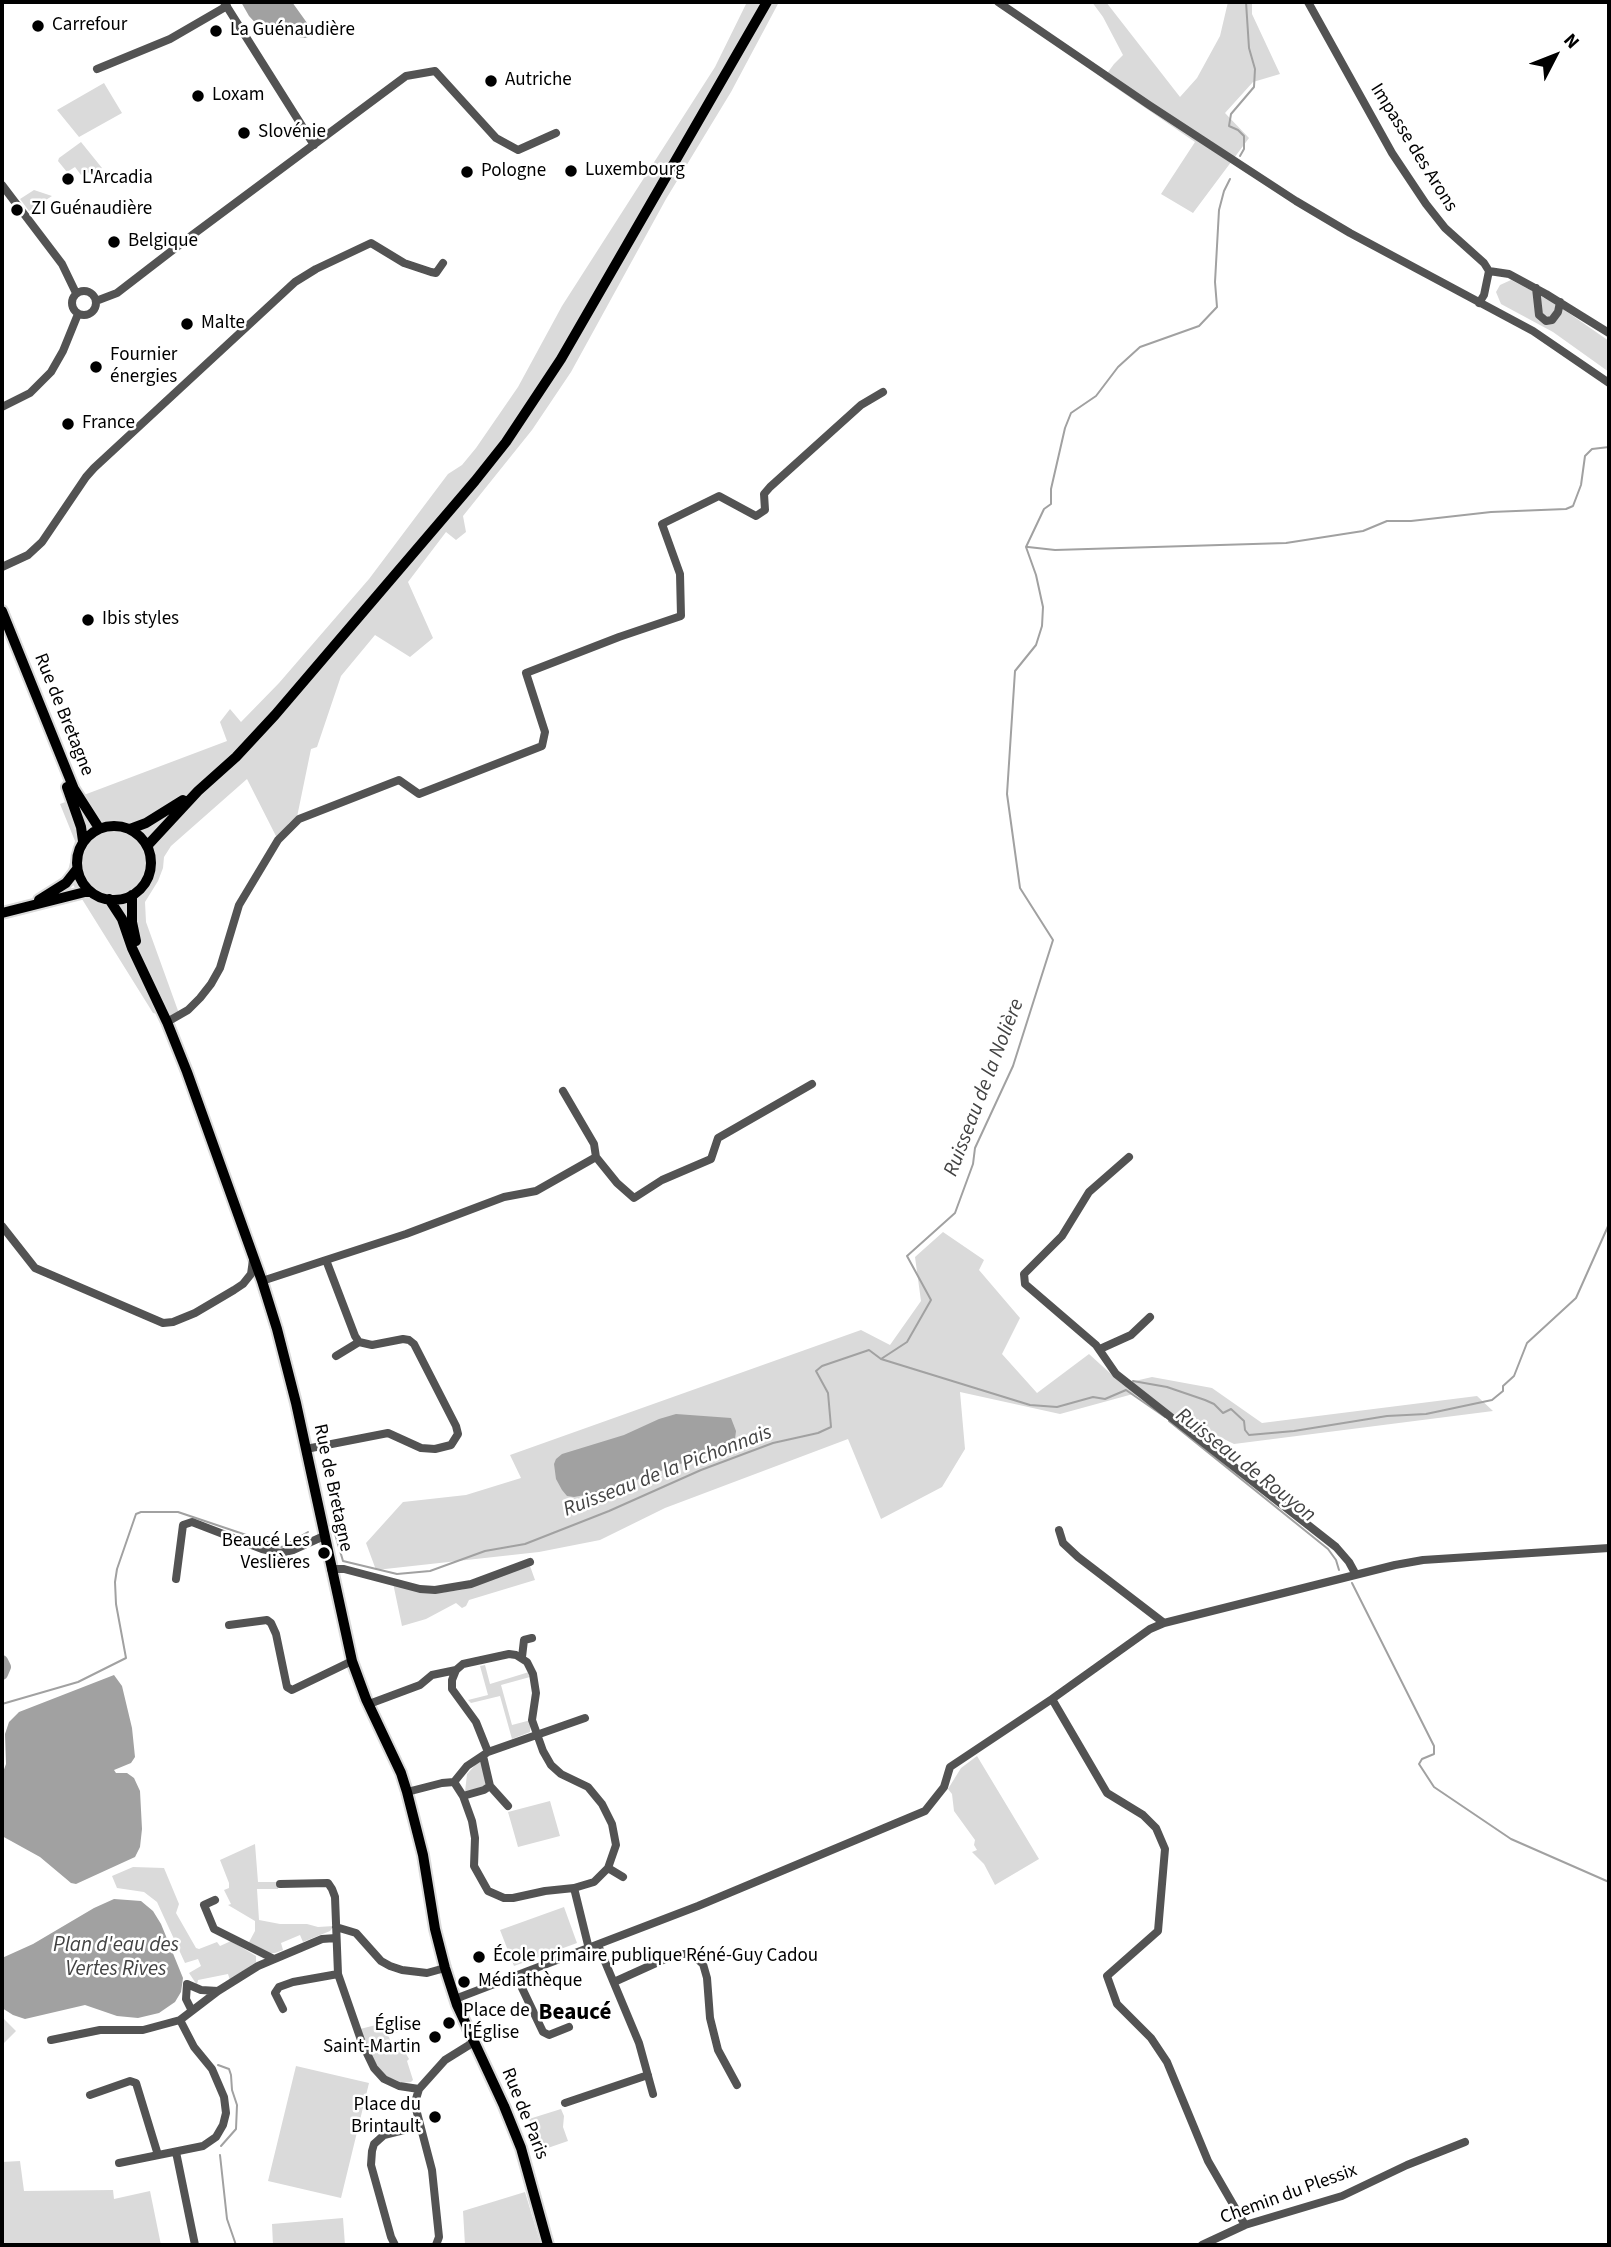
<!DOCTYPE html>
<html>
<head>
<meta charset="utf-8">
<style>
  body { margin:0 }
  #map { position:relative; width:1611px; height:2247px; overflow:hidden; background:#fff; font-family:"Source Sans 3",sans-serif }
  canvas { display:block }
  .frame { position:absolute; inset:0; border:4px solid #000; pointer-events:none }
  .north { position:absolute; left:1520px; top:21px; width:70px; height:70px; -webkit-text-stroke:5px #fff; paint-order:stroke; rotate:48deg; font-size:19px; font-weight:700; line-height:28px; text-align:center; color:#000 }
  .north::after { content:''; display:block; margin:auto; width:24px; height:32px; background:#000; clip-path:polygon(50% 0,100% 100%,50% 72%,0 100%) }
</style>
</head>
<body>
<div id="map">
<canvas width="1611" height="2247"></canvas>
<div class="frame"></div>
<div class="north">N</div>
</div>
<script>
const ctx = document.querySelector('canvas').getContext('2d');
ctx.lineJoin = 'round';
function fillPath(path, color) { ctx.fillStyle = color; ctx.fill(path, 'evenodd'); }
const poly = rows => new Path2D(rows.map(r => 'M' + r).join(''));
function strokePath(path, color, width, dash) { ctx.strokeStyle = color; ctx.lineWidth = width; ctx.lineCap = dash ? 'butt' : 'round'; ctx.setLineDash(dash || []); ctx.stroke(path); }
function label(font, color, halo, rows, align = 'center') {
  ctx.font = font + ' "Source Sans 3",sans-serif'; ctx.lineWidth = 5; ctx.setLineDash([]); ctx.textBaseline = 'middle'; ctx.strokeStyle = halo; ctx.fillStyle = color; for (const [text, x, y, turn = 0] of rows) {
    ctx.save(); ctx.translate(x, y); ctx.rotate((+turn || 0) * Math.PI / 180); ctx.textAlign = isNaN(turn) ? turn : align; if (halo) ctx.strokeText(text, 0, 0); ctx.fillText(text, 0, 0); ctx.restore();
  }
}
fillPath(poly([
  [747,2,779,2,731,92,666,199,571,372,532,430,463,516,466,532,456,540,446,532,408,582,433,638,410,657,375,635,341,676,317,747,311,749,297,817,289,823,278,840,247,779,171,846,164,857,163,868,158,881,145,902,146,922,181,1019,153,1013,67,875,75,841,60,804,227,741,220,722,230,709,241,722,279,683,369,579,448,474,462,465,476,448,518,387,562,306,715,67],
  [1092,2,1106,2,1180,97,1197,78,1220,36,1228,2,1252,2,1252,14,1280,74,1253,82,1225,113,1249,138,1193,213,1161,194,1195,142,1103,79,1114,64,1123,55,1103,17],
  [104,83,122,113,79,137,57,110],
  [81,142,102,168,81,175,75,167,67,172,58,161,59,158],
  [34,190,52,196,29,211,20,199],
  [1511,280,1550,300,1609,341,1609,372,1553,332,1501,304,1496,292,1500,285],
  [943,1232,984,1260,979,1270,1020,1318,1002,1354,1037,1393,1089,1354,1122,1384,1152,1377,1212,1388,1262,1423,1477,1396,1493,1411,1234,1444,1133,1394,1060,1414,960,1392,965,1449,942,1487,881,1519,848,1439,665,1508,600,1540,539,1552,376,1570,366,1543,403,1502,466,1495,521,1478,510,1455,861,1330,890,1345,921,1301,915,1257],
  [530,1566,535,1580,469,1600,466,1606,462,1608,456,1603,426,1619,402,1626,393,1583,438,1593,461,1590],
  [485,1665,490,1684,529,1672,530,1677,501,1685,512,1725,531,1720,530,1732,512,1739,500,1696,471,1703,468,1700,488,1695,480,1666],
  [977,1756,1039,1859,995,1885,984,1864,972,1852,977,1850,974,1845,975,1840,954,1811,952,1794,948,1789,961,1768],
  [479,1761,482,1762,488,1785,465,1792,467,1774],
  [550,1801,560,1836,518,1847,508,1812],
  [255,1844,258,1882,278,1882,278,1889,257,1889,259,1920,280,1924,307,1924,318,1927,334,1926,330,1931,303,1942,300,1935,281,1943,283,1950,275,1953,269,1953,248,1944,255,1931,255,1921,228,1905,231,1904,224,1890,229,1888,229,1883,220,1860],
  [133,1867,164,1868,179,1904,176,1913,196,1948,199,1949,217,1942,220,1946,231,1941,256,1956,256,1962,230,1980,228,1974,198,1980,197,1985,189,1973,201,1966,198,1959,185,1963,157,1902,144,1892,117,1888,112,1876],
  [564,1907,577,1943,514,1966,500,1930],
  [2,2017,16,2031,4,2043,2,2041],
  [376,2025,393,2027,398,2032,388,2035,391,2042,400,2039,402,2047,409,2059,407,2061,413,2080,411,2082,402,2083,386,2076,376,2064,360,2029],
  [296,2066,369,2083,341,2198,268,2181],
  [561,2109,564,2116,563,2127,568,2141,542,2150,529,2119],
  [20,2161,24,2191,113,2190,114,2199,150,2191,161,2245,2,2245,2,2162],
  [525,2192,541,2245,465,2245,463,2211],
  [343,2218,345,2245,273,2245,272,2224]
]), '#dadada');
fillPath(poly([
  [241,2,292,2,310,27,311,36,305,38,298,37,282,19,271,28,265,30,261,29,249,16],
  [676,1414,731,1418,736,1431,735,1439,715,1451,607,1491,574,1497,567,1496,562,1490,556,1479,554,1464,556,1459,562,1454,624,1435,659,1419],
  [114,1675,122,1686,132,1728,135,1757,131,1763,114,1770,116,1773,127,1773,134,1778,140,1791,142,1829,140,1847,135,1857,76,1884,71,1883,40,1857,2,1836,2,1775,6,1764,5,1734,9,1722,19,1712],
  [114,1899,141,1901,153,1911,161,1924,183,1978,181,1992,175,2002,159,2013,138,2018,117,2016,85,2005,25,2019,13,2015,2,2008,2,1958,33,1944,94,1908]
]), '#a1a1a1');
strokePath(poly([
  [1240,156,1244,149,1244,136,1238,130,1229,126,1231,114,1254,87,1255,69,1249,48,1246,2],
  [1028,547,1055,550,1286,543,1363,531,1387,521,1411,521,1491,512,1566,509,1573,506,1581,485,1585,456,1592,449,1609,447],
  [881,1359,907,1342,931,1300,907,1256,955,1213,973,1164,975,1148,1013,1066,1053,940,1020,888,1007,794,1015,671,1036,645,1042,626,1043,607,1036,575,1026,547,1044,509,1051,504,1051,489,1065,428,1071,413,1096,396,1118,367,1140,347,1199,326,1217,307,1215,282,1219,210,1224,191,1230,179],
  [1133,1381,1167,1387,1205,1400,1214,1404,1223,1413,1231,1409,1244,1421,1245,1430,1249,1435,1294,1431,1387,1416,1426,1414,1492,1400,1503,1391,1503,1386,1514,1376,1527,1343,1576,1298,1609,1224],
  [1169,1421,1328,1549,1336,1560,1339,1570],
  [328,1526,333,1527,343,1561,397,1574,430,1571,485,1551,525,1544,609,1511,701,1470,773,1443,818,1433,831,1427,828,1393,816,1371,822,1366,869,1350,881,1359,1030,1405,1057,1407,1093,1397,1105,1399,1126,1390,1165,1417],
  [1352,1583,1434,1746,1434,1754,1422,1759,1419,1764,1434,1787,1511,1839,1609,1882],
  [2,1704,78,1682,126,1658,116,1604,115,1582,117,1569,136,1514,141,1512,178,1512,282,1547,308,1532],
  [218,2065,229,2069,231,2075,232,2090,237,2105,236,2129,221,2146],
  [220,2155,227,2219,236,2245]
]), '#a1a1a1', 2);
strokePath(poly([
  [2,1661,5,1667,2,1674]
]), '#a1a1a1', 12);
const major = poly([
  [2,611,74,789,99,828],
  [67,787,81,827,83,841],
  '77 863a37 37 0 1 1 74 0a37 37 0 1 1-74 0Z',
  [130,829,146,823,183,800],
  [147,846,198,791,236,757,275,715,475,481,506,442,561,359,767,2],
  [132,895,132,922,136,941],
  [109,899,122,919,132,948,167,1022,187,1072,262,1281,277,1329,296,1403,352,1661,366,1699,401,1773,407,1792,423,1855,435,1929,445,1968,457,2005,504,2106,521,2148,548,2245],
  [39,900,66,883,77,869],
  [2,913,85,892,91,892]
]);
strokePath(major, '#dbdbdb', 14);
strokePath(poly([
  [224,2,314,145],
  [998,2,1149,105,1296,201,1350,233,1533,331,1609,383],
  [1308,2,1392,153,1426,204,1445,228,1484,263,1489,271,1484,295,1479,303],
  [97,69,170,39,227,6],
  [2,185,62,264,76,293],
  [1489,271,1509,274,1546,294,1609,333],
  [1536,288,1539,315,1546,321,1552,320,1558,312,1560,302],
  '72 303a12 12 0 1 1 24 0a12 12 0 1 1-24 0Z',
  [96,301,117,293,191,236,406,76,435,71,496,138,518,150,556,133],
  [2,407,30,393,51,372,63,351,78,314],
  [2,567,28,555,42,542,86,477,94,468,295,282,316,269,371,243,404,263,431,272,436,273,443,263],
  [167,1022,188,1010,200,998,211,984,220,968,239,905,278,840,299,819,399,780,419,794,542,746,545,732,526,673,619,637,681,616,680,574,662,524,719,496,756,516,765,510,764,494,770,487,861,405,883,392],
  [563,1091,594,1144,596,1157],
  [1129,1157,1089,1192,1062,1236,1024,1274,1025,1284,1096,1345,1116,1374,1336,1547,1349,1562,1355,1573],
  [2,1226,35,1268,163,1323,173,1322,195,1313,234,1290,243,1284,251,1274,253,1260],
  [326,1260,406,1234,504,1197,536,1191,596,1157,617,1183,634,1198,662,1180,711,1159,718,1138,812,1084],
  [262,1281,326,1260,355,1336,359,1342,372,1345,403,1339,409,1340,414,1344,456,1426,458,1434,451,1445,435,1449,421,1448,388,1433,306,1449],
  [1100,1349,1131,1335,1150,1317],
  [336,1356,359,1342],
  [1059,1530,1063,1543,1078,1557,1164,1623],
  [331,1569,344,1569,420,1589,435,1590,471,1584,530,1562],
  [176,1579,183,1525,192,1522,262,1549,280,1553,293,1550,324,1536],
  [229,1625,267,1620,271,1623,276,1634,287,1687,292,1690,352,1661],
  [522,1657,524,1640,532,1638],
  [1052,1699,1107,1793,1143,1815,1156,1828,1165,1849,1158,1931,1107,1976,1117,2004,1151,2038,1167,2062,1208,2161,1245,2225],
  [369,1704,420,1685,432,1675,456,1670],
  [488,1752,476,1722,452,1689,452,1680,456,1670,463,1664,509,1654,516,1655,527,1662,533,1674,536,1693,532,1720,543,1751,551,1765,561,1774,588,1787,602,1804,612,1824,616,1845,608,1868,594,1882,574,1888,589,1949],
  [454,1782,463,1796,472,1821,475,1838,474,1866,488,1891,504,1898,513,1898,545,1891,574,1888],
  [490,1786,508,1806],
  [407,1792,442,1783,454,1782,467,1766,488,1752,585,1718],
  [463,1796,484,1790,490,1786,483,1756],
  [608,1868,623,1877],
  [280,1884,328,1883,332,1889,335,1897,338,1974,362,2043,374,2068,384,2079,399,2086,419,2089],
  [215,1900,204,1905,214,1929,272,1958],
  [336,1927,356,1933,381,1961,390,1966,402,1970,427,1973,445,1968],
  [598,1945,639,2043,653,2094],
  [522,1974,522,1988,543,2032,549,2035,569,2027],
  [614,1982,676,1954,687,1954,696,1958,703,1964,707,1978,710,2018,718,2050,737,2085],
  [455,1999,698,1906,925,1811,944,1787,950,1767,1052,1699,1150,1629,1164,1623,1395,1565,1423,1560,1609,1548],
  [283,2009,275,1993,279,1987,293,1982,338,1974],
  [192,2011,186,1999,187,1984,201,1990,218,1991],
  [51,2040,100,2030,143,2030,180,2020,218,1991,258,1966,322,1939,336,1938],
  [90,2095,130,2081,136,2083,158,2155],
  [565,2103,648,2075],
  [176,2152,195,2245],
  [119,2163,203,2146,216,2137,223,2125,226,2113,224,2097,212,2069,194,2047,180,2020],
  [395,2245,391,2237,371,2165,372,2151,374,2144,384,2135,420,2126],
  [436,2245,439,2237,432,2170,416,2109,416,2099,419,2089,445,2060,474,2042],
  [1202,2245,1245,2225,1342,2196,1407,2165,1465,2142]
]), '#535353', 8);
strokePath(major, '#000', 10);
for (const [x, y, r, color] of [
  [38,26,7,"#000"],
  [216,31,7,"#000"],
  [491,81,7,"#000"],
  [198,96,7,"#000"],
  [244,133,7,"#000"],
  [571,171,7,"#000"],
  [467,172,7,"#000"],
  [68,179,7,"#000"],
  [17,210,7,"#000"],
  [114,242,7,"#000"],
  [187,324,7,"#000"],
  [96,367,7,"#000"],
  [68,424,7,"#000"],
  [88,620,7,"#000"],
  [324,1553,7,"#000"],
  [479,1957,7,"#000"],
  [464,1982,7,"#000"],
  [449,2023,7,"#000"],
  [435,2037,7,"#000"],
  [435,2117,7,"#000"]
]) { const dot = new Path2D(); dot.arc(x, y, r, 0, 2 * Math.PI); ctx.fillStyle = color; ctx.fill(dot); strokePath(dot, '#fff', 2.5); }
label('19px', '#000', '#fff', [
  ["Carrefour",52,26],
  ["La Guénaudière",230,31],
  ["Autriche",505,81],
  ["Loxam",212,96],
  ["Slovénie",258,133],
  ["Luxembourg",585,171],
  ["Pologne",481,172],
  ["L'Arcadia",82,179],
  ["ZI Guénaudière",31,210],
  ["Belgique",128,242],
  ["Malte",201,324],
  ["Fournier",110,356],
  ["énergies",110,378],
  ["France",82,424],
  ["Ibis styles",102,620],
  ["Beaucé Les",310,1542,"right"],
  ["Veslières",310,1564,"right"],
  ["École primaire publique Réné-Guy Cadou",493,1957],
  ["Médiathèque",478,1982],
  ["Place de",463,2012],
  ["l'Église",463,2034],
  ["Église",421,2026,"right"],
  ["Saint-Martin",421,2048,"right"],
  ["Place du",421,2106,"right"],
  ["Brintault",421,2128,"right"]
], 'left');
label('19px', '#000', '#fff', [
  ["Impasse des Arons",1413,148,58],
  ["Rue de Bretagne",63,715,68],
  ["Rue de Bretagne",332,1488,78],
  ["Rue de Paris",524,2114,68],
  ["Chemin du Plessix",1289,2195,-20]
]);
label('italic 21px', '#424242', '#fff', [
  ["Ruisseau de la Nolière",985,1088,-69],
  ["Ruisseau de Rouyon",1245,1466,38],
  ["Ruisseau de la Pichonnais",668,1472,-21],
  ["Plan d'eau des",116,1946],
  ["Vertes Rives",116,1970]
]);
label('bold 23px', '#000', '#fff', [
  ["Beaucé",575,2014]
]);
</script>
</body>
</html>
